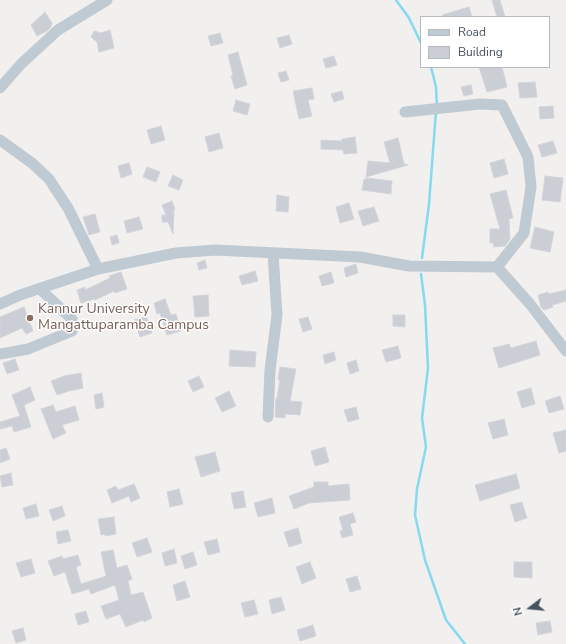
<!DOCTYPE html>
<html>
<head>
<meta charset="utf-8">
<style>
  body { margin:0 }
  #map { position:relative; width:566px; height:644px; overflow:hidden; background:#f2efef; font-family:"Nunito Sans",sans-serif }
  canvas { display:block }
  .legend { position:absolute; left:420px; top:16px; width:130px; height:52px; box-sizing:border-box; background:#fff; border:1px solid #b5babf; margin:0; padding:5px 7px; list-style:none; font-size:12px; color:#46525e }
  .legend li { display:flex; align-items:center; gap:8px; height:20px }
  .legend b { width:20px; border:1px solid #b5babf }
  .north { position:absolute; left:510px; top:588px; width:40px; height:40px; -webkit-text-stroke:3px #fff; paint-order:stroke; rotate:254deg; font-size:11px; font-weight:700; line-height:16px; text-align:center; color:#46525e }
  .north::after { content:''; display:block; margin:auto; width:14px; height:18px; background:#46525e; clip-path:polygon(50% 0,100% 100%,50% 72%,0 100%) }
</style>
</head>
<body>
<div id="map">
<canvas width="566" height="644"></canvas>
<ul class="legend">
<li><b style="height:5px;background:#bfcad2"></b>Road</li>
<li><b style="height:11px;background:#cbced4"></b>Building</li>
</ul>
<div class="north">N</div>
</div>
<script>
const ctx = document.querySelector('canvas').getContext('2d');
ctx.lineJoin = 'round';
const poly = rows => new Path2D(rows.map(r => 'M' + r).join(''));
function strokePath(path, color, width, dash) { ctx.strokeStyle = color; ctx.lineWidth = width; ctx.lineCap = dash ? 'butt' : 'round'; ctx.setLineDash(dash || []); ctx.stroke(path); }
function fillPath(path, color) { ctx.fillStyle = color; ctx.fill(path, 'evenodd'); }
function label(font, color, halo, rows, align = 'center') {
  ctx.font = font + ' "Nunito Sans",sans-serif'; ctx.lineWidth = 3; ctx.setLineDash([]); ctx.textBaseline = 'middle'; ctx.strokeStyle = halo; ctx.fillStyle = color; for (const [text, x, y, turn = 0] of rows) {
    ctx.save(); ctx.translate(x, y); ctx.rotate((+turn || 0) * Math.PI / 180); ctx.textAlign = isNaN(turn) ? turn : align; if (halo) ctx.strokeText(text, 0, 0); ctx.fillText(text, 0, 0); ctx.restore();
  }
}
strokePath(poly([
  [396,0,409,18,421,43],
  [431,67,436,87,437,106],
  [422,258,429,204,436,111],
  [421,274,425,305,428,368,422,418,426,447,417,489,415,515,425,560,446,620,465,644]
]), '#85daf1', 2.5);
const building = poly([
  [492,0,500,0,505,17,497,17,492,0],
  [469,7,472,17,443,17,442,15,469,7],
  [45,12,52,23,51,27,47,31,37,36,31,25,45,12],
  [110,30,114,48,99,52,97,42,91,37,94,31,101,33,110,30],
  [220,33,223,43,211,46,208,36,220,33],
  [289,35,292,44,280,48,277,38,289,35],
  [238,52,247,85,235,89,231,76,233,75,228,55,238,52],
  [334,56,337,65,326,68,323,59,334,56],
  [479,67,502,67,507,87,487,92,479,67],
  [286,71,289,80,281,82,278,73,286,71],
  [535,82,537,97,520,98,518,83,535,82],
  [471,85,473,94,464,96,461,87,471,85],
  [312,88,314,99,308,100,312,116,299,119,293,91,312,88],
  [342,91,344,99,334,102,331,94,342,91],
  [236,100,250,104,247,115,233,111,236,100],
  [553,106,554,118,540,119,539,107,553,106],
  [161,126,165,140,151,144,147,130,161,126],
  [219,133,223,148,209,152,205,137,219,133],
  [355,137,357,153,344,154,343,150,321,149,321,140,342,141,342,139,355,137],
  [398,138,404,164,408,165,366,177,368,161,390,163,384,142,398,138],
  [553,141,557,153,542,157,538,145,553,141],
  [504,159,508,174,494,178,490,163,504,159],
  [129,163,132,174,121,178,118,166,129,163],
  [147,167,160,172,156,182,143,177,147,167],
  [173,175,183,180,179,190,168,186,173,175],
  [545,176,563,178,560,202,542,200,545,176],
  [366,178,392,181,391,194,362,190,364,179,366,180,366,178],
  [506,190,513,218,509,219,510,239,505,246,493,247,494,243,490,243,490,229,500,229,490,194,506,190],
  [277,195,289,197,288,212,276,211,277,195],
  [172,201,175,209,174,210,173,234,168,222,162,222,162,215,166,215,162,205,172,201],
  [349,203,354,219,340,223,336,207,349,203],
  [374,207,379,221,363,226,358,211,374,207],
  [95,214,100,232,89,235,83,217,95,214],
  [139,217,143,229,127,233,124,221,139,217],
  [535,227,554,232,550,252,530,248,535,227],
  [117,235,119,243,112,245,110,237,117,235],
  [205,260,207,268,199,270,197,263,205,260],
  [356,264,358,273,346,277,344,268,356,264],
  [255,271,258,281,242,285,239,276,255,271],
  [121,272,127,289,115,293,114,291,95,300,94,299,81,303,77,290,85,287,85,290,110,278,109,276,121,272],
  [331,272,334,283,322,286,319,276,331,272],
  [566,290,566,301,552,305,553,307,544,310,541,307,538,295,548,292,549,294,566,290],
  [208,295,209,316,195,317,193,296,208,295],
  [165,299,171,315,176,314,181,331,167,335,160,313,157,314,154,303,165,299],
  [24,307,33,331,26,334,22,328,0,338,0,317,24,307],
  [393,315,405,315,405,327,393,326,393,315],
  [146,316,152,333,140,337,134,320,146,316],
  [308,317,312,329,303,332,299,319,308,317],
  [536,341,540,355,499,368,493,348,509,344,511,348,536,341],
  [398,346,401,358,386,362,382,350,398,346],
  [230,350,256,352,255,367,229,366,230,350],
  [334,352,336,360,325,364,323,355,334,352],
  [15,359,19,370,7,374,3,363,15,359],
  [356,360,359,371,350,374,347,363,356,360],
  [280,367,296,369,290,401,302,402,300,415,285,414,285,418,275,417,276,398,277,398,280,380,278,380,280,367],
  [81,373,83,388,69,391,57,395,51,381,64,376,81,373],
  [199,376,204,387,193,392,188,381,199,376],
  [30,387,35,400,24,405,31,427,14,432,12,426,0,429,0,422,20,416,12,395,30,387],
  [531,388,535,404,522,408,517,392,531,388],
  [229,391,236,406,222,412,215,398,229,391],
  [102,393,104,407,96,409,94,395,102,393],
  [560,396,564,409,549,413,545,401,560,396],
  [53,405,56,412,75,406,79,420,62,425,66,433,53,439,41,409,53,405],
  [356,407,359,419,348,422,344,410,356,407],
  [504,419,508,435,493,439,488,423,504,419],
  [566,430,566,451,559,453,553,433,566,430],
  [325,447,329,462,315,466,311,451,325,447],
  [6,448,10,459,0,463,0,450,6,448],
  [215,452,220,471,201,477,195,457,215,452],
  [11,473,13,485,2,487,0,476,11,473],
  [516,474,520,488,480,501,475,485,516,474],
  [314,482,328,482,328,486,349,484,350,500,309,503,294,509,289,496,314,487,314,482],
  [134,484,140,498,131,502,129,496,112,503,107,490,116,486,118,490,134,484],
  [179,489,183,504,170,507,167,492,179,489],
  [243,491,246,507,234,509,231,493,243,491],
  [272,498,275,513,258,517,254,503,272,498],
  [522,502,527,518,515,522,510,505,522,502],
  [36,504,39,516,26,519,23,508,36,504],
  [62,506,65,516,53,521,49,510,62,506],
  [353,513,356,522,350,524,353,535,342,538,340,531,343,530,339,517,353,513],
  [114,517,116,534,105,536,105,534,101,535,98,519,114,517],
  [298,528,302,543,289,547,284,532,298,528],
  [68,530,71,541,58,544,56,532,68,530],
  [147,538,152,552,137,557,132,543,147,538],
  [217,539,220,552,208,555,204,542,217,539],
  [174,549,177,563,165,566,162,553,174,549],
  [113,550,117,568,127,565,132,579,128,581,131,595,143,592,152,618,144,622,143,620,126,627,120,614,106,619,101,606,119,600,115,585,91,594,89,589,72,594,65,572,54,576,48,561,62,556,63,559,78,555,81,565,76,567,81,584,106,576,101,552,113,550],
  [193,552,197,565,185,569,181,556,193,552],
  [31,559,35,573,21,577,16,563,31,559],
  [310,562,316,578,302,584,296,567,310,562],
  [514,562,532,562,532,578,514,577,514,562],
  [357,576,361,589,350,592,346,579,357,576],
  [185,581,190,597,177,601,173,585,185,581],
  [281,597,285,610,272,614,269,600,281,597],
  [254,600,258,614,245,617,241,603,254,600],
  [86,611,89,622,78,625,75,614,86,611],
  [550,621,552,632,538,635,536,623,550,621],
  [313,625,316,636,300,641,297,630,313,625],
  [23,628,26,640,16,643,12,631,23,628]
]);
fillPath(building, '#cbced4');
strokePath(building, '#d3d5db', 1);
strokePath(poly([
  [0,88,21,64,58,30,107,0],
  [405,112,480,104,502,105,528,157,531,187,524,233,497,267],
  [0,140,32,163,49,179,68,208,98,269],
  [0,304,20,295,98,269,176,253,215,250,360,257,409,266,497,267,530,304,566,351],
  [0,354,28,349,72,331,72,319,40,289],
  [268,417,270,370,277,315,273,253]
]), '#bfcad2', 11);
for (const [x, y, r, color] of [
  [30,318,4,"#8d6e63"]
]) { const dot = new Path2D(); dot.arc(x, y, r, 0, 2 * Math.PI); ctx.fillStyle = color; ctx.fill(dot); strokePath(dot, '#fff', 1.5); }
label('14px', '#785e54', '#fff', [
  ["Kannur University",38,310],
  ["Mangattuparamba Campus",38,326]
], 'left');
</script>
</body>
</html>
